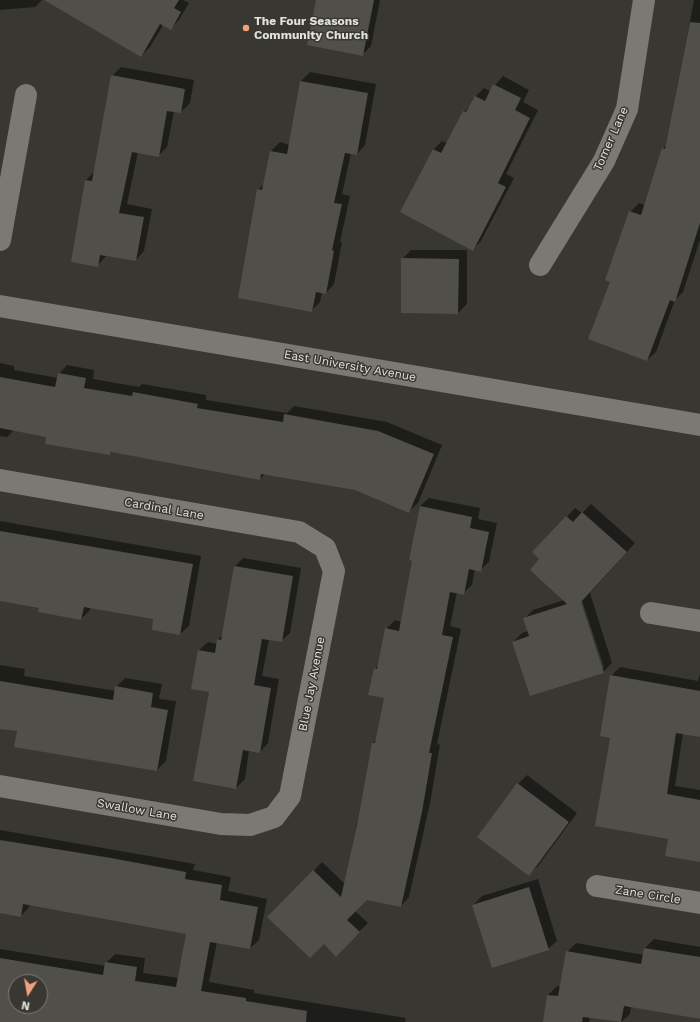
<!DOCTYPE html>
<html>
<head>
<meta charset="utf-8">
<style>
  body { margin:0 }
  #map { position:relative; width:700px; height:1022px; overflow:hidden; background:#383732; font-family:"Work Sans",sans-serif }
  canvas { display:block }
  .north { position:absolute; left:8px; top:974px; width:40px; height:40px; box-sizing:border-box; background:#383732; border:1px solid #7b7b76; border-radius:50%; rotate:191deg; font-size:11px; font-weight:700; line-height:16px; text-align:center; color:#e0e0dc }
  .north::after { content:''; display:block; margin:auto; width:14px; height:18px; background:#f1a17d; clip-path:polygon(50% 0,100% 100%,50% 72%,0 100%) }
</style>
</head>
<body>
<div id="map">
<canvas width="700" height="1022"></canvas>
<div class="north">N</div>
</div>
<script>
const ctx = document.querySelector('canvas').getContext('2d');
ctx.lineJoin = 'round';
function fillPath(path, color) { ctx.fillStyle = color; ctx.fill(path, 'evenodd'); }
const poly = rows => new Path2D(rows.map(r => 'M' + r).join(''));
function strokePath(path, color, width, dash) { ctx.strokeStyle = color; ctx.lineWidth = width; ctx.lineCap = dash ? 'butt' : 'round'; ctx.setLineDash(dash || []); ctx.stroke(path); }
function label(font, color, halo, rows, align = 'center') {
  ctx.font = font + ' "Work Sans",sans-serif'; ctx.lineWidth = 3; ctx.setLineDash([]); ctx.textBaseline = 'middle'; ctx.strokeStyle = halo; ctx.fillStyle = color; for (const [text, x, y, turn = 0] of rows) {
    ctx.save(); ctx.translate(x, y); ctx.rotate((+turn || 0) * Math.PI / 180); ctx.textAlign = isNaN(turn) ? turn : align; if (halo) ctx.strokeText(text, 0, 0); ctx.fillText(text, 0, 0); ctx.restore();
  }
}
fillPath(poly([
  [0,0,42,0,35,7,0,10],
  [67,0,183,0,189,3,179,20,170,29,163,25,150,47,141,56],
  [317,0,380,0,371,46,362,55],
  [694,0,700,0,700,240,683,292,675,300,656,352,647,360,611,281,630,212,639,203,645,205,663,149,666,145],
  [121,67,194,80,190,103,181,112,174,111,167,147,158,156,138,152,127,204,152,209,144,251,136,260,107,255,98,265,72,261,86,180,94,172,112,76],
  [310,72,376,84,365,145,357,154,351,153,342,194,350,196,340,242,342,242,334,284,326,293,322,292,320,302,311,311,258,190,265,183,271,151,280,142,290,145,301,81],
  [503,76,529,90,523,102,538,110,506,174,514,178,481,241,472,250,401,212,434,149,442,141,447,143,464,112,472,104,476,96,484,88,490,91],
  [411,250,467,250,467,304,458,313,402,312,402,259],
  [0,363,14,366,14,370,58,378,59,374,67,365,94,370,93,379,139,387,142,384,206,395,206,400,287,413,294,406,387,422,442,445,418,503,409,511,355,489,266,473,260,479,112,452,110,454,48,437,14,430,7,437,0,436],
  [429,498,480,508,478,519,497,523,489,562,480,570,475,569,472,585,463,593,457,592,450,626,461,629,437,744,440,745,430,803,409,897,401,906,367,899,355,911,368,923,336,955,324,943,269,917,322,862,345,884,373,743,377,739,386,697,375,669,379,664,386,629,395,620,402,622,413,560,420,506],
  [591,504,635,543,590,593,612,663,603,672,513,642,522,633,528,631,524,619,533,610,564,600,541,559,534,552,575,508,582,513],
  [581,597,604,668,601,668,579,598],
  [0,521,201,556,189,626,180,634,153,629,155,618,90,607,90,610,81,619,40,607,0,600],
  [243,558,301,568,290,633,281,641,269,639,262,676,279,679,268,743,260,752,249,750,245,779,236,788,199,650,208,642,218,644,218,639,223,635,235,566],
  [0,665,25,669,24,676,116,691,116,687,125,678,162,684,159,699,176,701,166,761,157,770,18,731,0,728],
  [620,667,698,681,700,674,700,736,683,733,675,786,700,790,700,861,669,838,611,737,611,676],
  [527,775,577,813,538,866,529,874,518,784],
  [0,830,195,864,193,870,231,877,228,891,267,899,259,940,250,948,217,942,209,982,254,990,254,993,406,1018,405,1022,14,1022,0,1020,0,949,106,966,106,963,115,954,145,958,143,973,179,978,187,933,30,904,29,907,21,916,0,912],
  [16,982,40,982,40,1006,16,1006],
  [538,879,557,941,548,949,473,905,482,896],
  [654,939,700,947,700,1019,631,1006,630,1014,621,1022,590,1017,589,1022,544,1022,548,995,557,986,560,987,567,952,576,943,644,955,645,948]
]), '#0007');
fillPath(poly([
  [44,0,179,0,174,8,181,12,171,30,160,24,141,57],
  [316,0,374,0,363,56,307,45],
  [690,22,700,23,700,223,675,302,670,300,647,361,588,339,610,282,605,280,629,211,641,215,662,148,665,149],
  [111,75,185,89,181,113,167,111,159,157,132,152,119,213,144,217,136,261,100,255,98,267,71,262,85,180,92,181],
  [300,81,368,93,357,155,345,153,334,203,342,204,332,250,334,251,326,294,316,292,312,312,238,298,257,189,262,190,270,151,287,154],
  [493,84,521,98,515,110,530,118,498,183,506,187,473,251,400,212,433,149,441,153,463,111,466,112,475,96,485,101],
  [401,258,459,259,458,314,401,313],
  [58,373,86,378,84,388,132,396,133,392,198,404,197,408,283,422,284,414,378,431,434,454,409,513,355,490,261,474,260,480,111,452,110,455,45,444,46,437,0,428,0,377,55,387],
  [420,506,472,517,470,528,489,532,481,572,469,569,464,595,450,592,442,635,453,637,429,753,432,753,422,812,401,907,367,900,347,920,360,932,336,957,324,944,310,958,267,917,313,870,341,897,357,825,372,743,375,743,384,698,368,695,374,668,377,669,385,628,399,631,412,561,409,560],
  [582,512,627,552,581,602,604,673,530,696,512,642,529,636,523,618,567,604,530,570,539,559,532,552,566,516,573,522],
  [0,531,193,564,180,635,152,630,153,619,84,607,81,620,38,612,39,608,0,601],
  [234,566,293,576,282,642,262,639,254,685,271,688,260,753,243,750,236,789,193,781,209,692,191,689,198,650,215,653,217,639,221,640],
  [610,675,700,691,700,737,676,733,667,794,700,800,700,862,665,856,668,839,595,826,610,738,600,736],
  [0,681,113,700,115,686,153,693,151,707,168,710,157,771,14,747,17,731,0,729],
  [517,783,569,822,529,876,477,837],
  [0,840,111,858,186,872,185,879,222,885,220,900,258,907,250,949,210,942,201,991,246,998,246,1001,307,1011,306,1022,0,1022,0,958,103,975,105,962,137,967,135,981,176,987,186,934,23,904,21,917,0,913],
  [16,982,40,982,40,1006,16,1006],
  [529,887,549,950,492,968,472,905],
  [644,948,700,957,700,1019,624,1006,621,1022,583,1017,582,1022,543,1022,547,995,558,996,566,951,641,964]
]), '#504f4a');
strokePath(poly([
  [0,240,26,95],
  [540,265,604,161,627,109,644,0],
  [0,306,700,425],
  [0,480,299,532,325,548,334,571,290,796,274,817,250,825,221,824,0,786],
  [651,613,700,621],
  [597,886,700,903]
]), '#7a7973', 22);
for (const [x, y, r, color] of [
  [246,28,4,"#f1a17d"]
]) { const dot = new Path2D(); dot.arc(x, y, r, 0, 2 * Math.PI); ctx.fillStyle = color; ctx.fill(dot); strokePath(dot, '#383732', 1.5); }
label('bold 12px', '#e0e0dc', '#383732', [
  ["The Four Seasons",254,21],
  ["Community Church",254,35]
], 'left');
label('12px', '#e0e0dc', '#383732', [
  ["Tomer Lane",611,139,-66],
  ["East University Avenue",350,366,10],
  ["Cardinal Lane",164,509,10],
  ["Blue Jay Avenue",312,684,-79],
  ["Swallow Lane",137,810,10],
  ["Zane Circle",648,895,9]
]);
</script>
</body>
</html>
